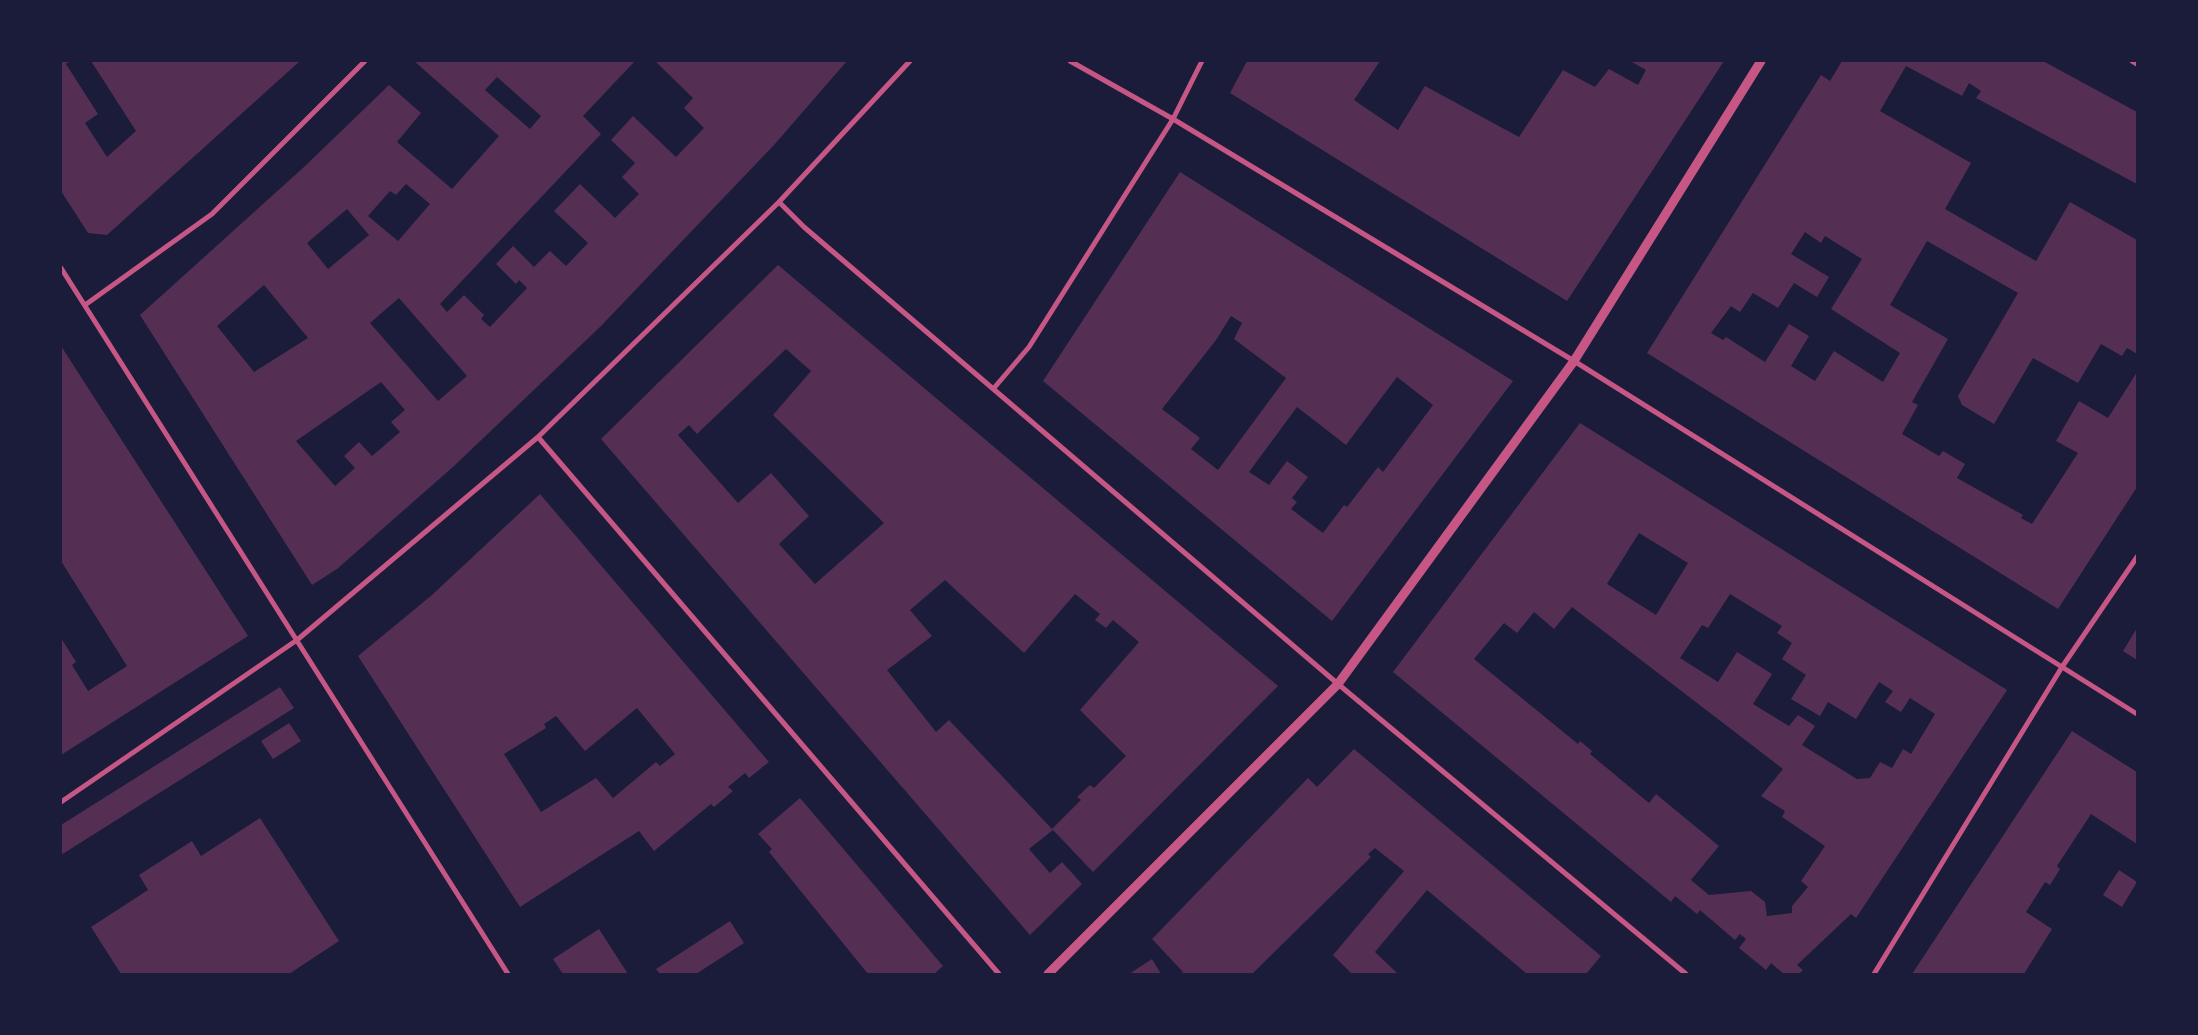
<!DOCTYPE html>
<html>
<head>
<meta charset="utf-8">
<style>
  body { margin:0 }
  #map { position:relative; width:2198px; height:1035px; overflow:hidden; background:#1b1b3a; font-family:"Asap Condensed",sans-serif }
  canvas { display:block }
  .frame { position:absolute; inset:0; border:62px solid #1b1b3a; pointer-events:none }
</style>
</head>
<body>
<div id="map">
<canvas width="2198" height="1035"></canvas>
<div class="frame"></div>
</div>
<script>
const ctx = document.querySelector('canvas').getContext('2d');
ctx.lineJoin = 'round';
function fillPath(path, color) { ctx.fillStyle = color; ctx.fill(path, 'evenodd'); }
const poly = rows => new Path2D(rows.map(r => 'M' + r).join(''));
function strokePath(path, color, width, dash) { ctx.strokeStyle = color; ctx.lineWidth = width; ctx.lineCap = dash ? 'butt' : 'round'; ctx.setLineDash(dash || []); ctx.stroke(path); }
fillPath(poly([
  [61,61,70,61,66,64,98,114,85,123,107,157,136,131,91,61,300,61,107,235,88,233,61,191],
  [414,61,635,61,583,116,601,134,440,304,447,312,464,295,484,315,481,319,490,327,527,288,519,280,516,284,496,264,513,246,534,267,550,251,566,266,588,243,554,211,580,184,615,218,639,194,622,177,635,163,611,140,633,116,676,157,704,128,684,108,693,98,655,61,847,61,774,145,601,326,454,466,337,569,312,585,140,315,304,167,389,85,421,113,397,142,452,189,499,136],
  [497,77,541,116,530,129,485,90],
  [406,184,430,204,398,241,368,216,390,191,396,195],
  [347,209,369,235,328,269,307,243],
  [264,285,308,338,254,372,217,326],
  [399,298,467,376,438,401,370,323],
  [381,382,405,410,391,422,400,432,372,456,359,442,344,456,355,468,335,486,296,441],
  [1247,61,1380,61,1354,100,1398,130,1425,86,1519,137,1563,70,1595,87,1609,69,1638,85,1646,70,1630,61,1724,61,1567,301,1230,93],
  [1842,61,2043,61,2137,112,2137,184,1976,98,1981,91,1969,83,1962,96,1906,66,1880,111,1971,163,1945,209,2036,261,2070,202,2137,240,2137,354,2127,348,2122,356,2101,344,2078,383,2033,358,1994,424,1962,405,1958,396,2018,293,1927,241,1890,305,1948,339,1912,402,1918,405,1902,434,1939,456,1943,451,1965,464,1957,478,2023,515,2021,518,2032,524,2078,453,2056,441,2079,401,2108,418,2137,372,2137,487,2058,609,1647,353,1821,75,1830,81],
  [1805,232,1821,243,1825,236,1862,259,1831,309,1900,353,1883,382,1834,351,1815,381,1791,366,1809,336,1789,324,1765,362,1726,337,1723,340,1711,333,1731,306,1740,312,1753,293,1778,308,1794,283,1817,297,1829,277,1791,254],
  [1180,172,1513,381,1332,621,1043,381],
  [1231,316,1242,323,1234,339,1286,378,1218,470,1191,449,1200,438,1162,409,1216,340],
  [1397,377,1433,405,1383,472,1378,467,1347,507,1344,505,1323,533,1291,509,1297,502,1292,498,1308,477,1287,461,1269,485,1249,472,1297,407,1346,445],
  [778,265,1278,686,1093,872,1053,830,1029,849,1050,873,1062,862,1082,884,1030,935,601,439],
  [786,349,811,371,773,415,884,523,815,584,779,544,809,516,771,473,738,503,678,435,689,425,697,434],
  [945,580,1024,653,1075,594,1100,614,1095,620,1106,628,1113,620,1139,642,1080,710,1126,756,1094,788,1090,785,1077,797,1081,800,1052,829,949,720,936,732,887,670,932,636,910,610],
  [61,346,248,636,61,755,61,638,76,662,72,665,88,691,127,666,61,561],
  [1580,423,2007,690,1856,918,1851,914,1797,965,1803,970,1799,974,1784,974,1771,963,1766,970,1739,948,1746,939,1740,934,1735,940,1700,910,1697,914,1675,896,1671,902,1393,672],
  [1639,533,1688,563,1656,615,1607,584],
  [1730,594,1782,626,1777,633,1792,643,1782,659,1806,675,1791,699,1820,716,1828,702,1856,719,1879,682,1893,691,1885,702,1901,712,1910,698,1935,714,1911,754,1903,749,1892,768,1880,762,1870,778,1857,779,1802,745,1815,726,1798,715,1789,726,1753,704,1772,674,1737,652,1718,682,1680,658,1702,625,1708,628],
  [1572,607,1783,769,1761,796,1785,811,1782,817,1825,846,1801,881,1808,887,1792,906,1792,913,1767,916,1765,902,1751,891,1709,895,1691,880,1719,846,1656,794,1649,803,1590,754,1592,751,1580,741,1578,744,1474,659,1504,623,1517,633,1534,612,1554,629],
  [540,494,769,762,749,778,745,773,728,787,733,791,714,807,711,804,654,851,639,831,520,907,358,656,432,595],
  [637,708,675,754,660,766,656,762,613,798,596,778,541,812,504,754,546,728,544,724,556,716,585,751],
  [2137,628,2137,660,2123,651],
  [280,687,294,708,61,855,61,825],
  [289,723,301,741,273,759,261,741],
  [2072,731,2137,772,2137,844,2091,814,2057,866,2060,869,2050,885,2045,882,2026,912,2052,929,2024,974,1912,974],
  [1354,749,1601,956,1586,974,1527,974,1427,890,1375,952,1398,974,1352,974,1333,955,1404,871,1375,848,1368,854,1371,857,1252,974,1180,974,1183,972,1152,939,1308,778,1317,787],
  [800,798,943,966,934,974,868,974,769,852,772,849,758,834],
  [260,818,339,941,289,974,121,974,91,927,148,890,139,875,192,841,201,856],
  [2119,870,2137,882,2122,907,2103,895],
  [730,921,744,943,696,974,660,974,656,969],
  [599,929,628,974,563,974,553,959],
  [1152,959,1161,974,1129,974]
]), '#542f53');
strokePath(poly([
  [1070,61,1173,119,1574,361,2137,714],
  [2132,61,2137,64],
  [779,202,804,227,1338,684,1686,974],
  [61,268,508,974],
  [85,305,212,214,365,61],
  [994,388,1029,347,1173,119,1202,61],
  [538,437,999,974],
  [61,802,297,640,538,437,779,202,910,61],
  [1874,974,2062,667,2137,557]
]), '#c65784', 5);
strokePath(poly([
  [1048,974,1338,684,1574,361,1761,61]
]), '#c65784', 9);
</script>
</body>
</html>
